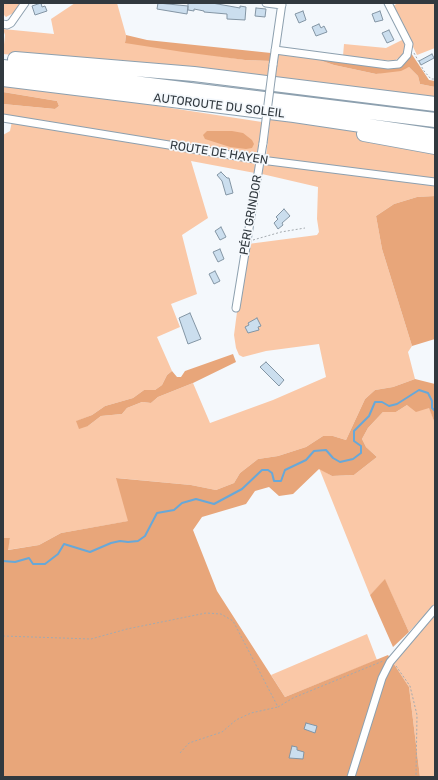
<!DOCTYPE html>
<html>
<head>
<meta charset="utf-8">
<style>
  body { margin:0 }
  #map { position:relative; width:438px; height:780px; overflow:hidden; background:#f4f8fc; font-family:Rubik,sans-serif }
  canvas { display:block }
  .frame { position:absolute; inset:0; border:4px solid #31393f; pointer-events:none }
</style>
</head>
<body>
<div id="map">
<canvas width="438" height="780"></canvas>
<div class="frame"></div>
</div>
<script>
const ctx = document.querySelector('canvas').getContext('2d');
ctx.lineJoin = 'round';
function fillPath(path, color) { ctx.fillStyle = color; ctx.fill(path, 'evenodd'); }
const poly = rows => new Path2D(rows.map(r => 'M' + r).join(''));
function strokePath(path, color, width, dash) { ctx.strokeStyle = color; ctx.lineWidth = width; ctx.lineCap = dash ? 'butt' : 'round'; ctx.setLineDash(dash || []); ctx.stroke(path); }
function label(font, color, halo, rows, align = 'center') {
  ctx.font = font + ' Rubik,sans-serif'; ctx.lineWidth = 3.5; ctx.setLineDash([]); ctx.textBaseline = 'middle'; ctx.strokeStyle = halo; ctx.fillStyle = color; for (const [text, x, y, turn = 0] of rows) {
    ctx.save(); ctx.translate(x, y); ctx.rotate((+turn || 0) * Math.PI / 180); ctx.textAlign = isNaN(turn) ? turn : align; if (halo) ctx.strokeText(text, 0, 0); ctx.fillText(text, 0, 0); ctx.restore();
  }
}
fillPath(poly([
  [3,3,21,3,17,11,6,17,3,14],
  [75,3,117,3,126,35,125,42,245,60,271,61,269,79,3,54,5,35,3,29,54,34,51,19],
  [398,3,435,3,435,48,417,55,393,6],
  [404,39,405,47,402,56,394,61,343,56,344,44,386,48],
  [277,53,313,58,334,65,376,74,409,67,418,76,420,84,435,87,435,180,266,157],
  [3,86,112,99,262,122,257,155,253,157,3,115,3,104,55,109,59,106,57,101,3,92],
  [12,121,247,160,254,163,256,168,255,173,191,161,208,218,182,235,197,294,171,304,180,327,157,337,172,371,167,375,162,385,155,390,144,390,133,398,105,406,92,415,77,421,88,426,101,416,122,414,127,408,142,402,151,403,158,397,193,383,210,423,273,400,326,377,319,344,266,351,243,357,239,355,236,348,234,335,237,312,248,244,317,235,319,232,317,219,318,187,262,174,264,164,435,186,435,196,417,197,394,204,376,216,382,249,412,346,408,352,415,379,393,387,375,390,365,399,346,440,333,436,323,436,306,447,278,456,258,459,240,473,234,483,216,490,191,485,117,478,129,521,61,533,39,545,7,550,10,538,3,538,3,135,10,131],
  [407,405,429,407,435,424,435,604,409,632,385,580,370,595,319,468,332,476,354,475,377,457,366,447,362,439,368,428,383,412,396,412],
  [435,611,435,777,420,777,409,687,392,661],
  [367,634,377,660,285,697,271,675]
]), '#fac8a7');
fillPath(poly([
  [126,35,147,40,271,53,271,61,245,60,183,52,125,43],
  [411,53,429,80,435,81,435,87,420,84,418,76,409,67,401,71,376,74,334,65,313,58,389,67],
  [3,92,57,101,59,106,55,109,3,104],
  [207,131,232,131,243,133,252,140,254,144,252,148,246,149,230,147,205,139,203,135],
  [435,196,435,339,412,346,382,249,376,216,394,204,417,197],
  [233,354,236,362,193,383,158,397,151,403,142,402,127,408,122,414,101,416,88,426,79,429,76,421,92,415,105,406,133,398,144,390,155,390,162,385,167,375,172,371,177,377,181,377,185,371],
  [415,379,435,384,435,424,429,408,416,412,407,405,396,412,383,412,368,428,362,439,366,447,377,457,354,475,332,476,319,469,293,494,279,496,269,487,255,491,246,504,202,517,193,530,217,591,285,697,388,655,409,687,420,777,3,777,3,538,10,538,8,550,39,545,61,533,128,521,116,478,191,485,216,490,234,483,240,473,258,459,278,456,306,447,323,436,333,436,346,440,365,399,375,390,393,387],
  [385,579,409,632,393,647,370,595]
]), '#e8a67a');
strokePath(poly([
  [3,561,15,562,29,558,33,564,45,564,58,554,64,544,90,552,111,543,120,541,128,542,138,541,145,536,157,513,174,510,182,503,196,499,214,504,242,489,262,470,268,470,272,473,274,481,281,481,285,470,306,460,314,451,326,450,333,458,340,462,353,459,361,453,361,446,354,441,354,431,369,416,375,402,382,402,389,406,397,404,419,390,428,393,432,401,432,408,435,411]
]), '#68a8d8', 2);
const building = poly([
  [41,3,42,7,45,6,47,11,35,15,32,6,41,3],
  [158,3,188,6,188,3,212,3,240,8,240,6,246,7,245,20,227,19,227,14,204,12,204,11,194,9,194,11,188,10,188,6,187,14,157,9,158,3],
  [256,8,266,9,265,17,255,16,256,8],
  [303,11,306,20,299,23,295,14,303,11],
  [380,11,383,20,375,22,372,14,380,11],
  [319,24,321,28,324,26,327,32,316,36,312,27,319,24],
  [389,30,394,40,387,43,382,33,389,30],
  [432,54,434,58,421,65,419,61,432,54],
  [221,172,227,178,229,178,233,193,226,195,222,181,217,175,221,172],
  [284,209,290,216,282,223,283,225,278,229,274,223,278,219,276,217,284,209],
  [221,227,226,237,220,240,215,231,221,227],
  [220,249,224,259,218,262,213,252,220,249],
  [215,271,220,281,214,284,209,274,215,271],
  [190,313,201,339,188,344,179,318,190,313],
  [257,318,261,326,258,327,259,330,248,333,245,327,249,325,248,323,257,318],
  [266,362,284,380,279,386,260,367,266,362],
  [306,723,317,726,315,733,304,729,306,723],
  [292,746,297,747,297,750,304,752,303,759,289,758,292,746]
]);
fillPath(building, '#cbdeee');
strokePath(building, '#8395a4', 1);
const street = poly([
  [266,3,282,5],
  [3,24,7,25,11,23,25,3],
  [275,50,388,65,399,64,407,55,409,44,388,3],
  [273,65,282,3],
  [3,118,261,160,435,182],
  [236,308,263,143],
  [351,777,382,678,390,662,435,609]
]);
const highway = poly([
  [15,59,194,74,435,104],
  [3,67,435,120],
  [3,79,294,115,435,136],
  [364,134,435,147]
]);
strokePath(street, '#8da0af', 9);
strokePath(highway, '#8da0af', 16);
strokePath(poly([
  [414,53,424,71,431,79,435,79],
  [253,240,281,232,305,228],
  [3,636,91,639,127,629,206,613,221,614,233,621,278,707,293,698,383,661],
  [396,666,410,686,417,715,416,777],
  [180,753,189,743,222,732,236,720,251,713,278,707]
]), '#a4aaaf', 1, [2, 2]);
strokePath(street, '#fff', 7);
strokePath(highway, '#fff', 14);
const streetBridge = poly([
  [263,143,273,65]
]);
strokePath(streetBridge, '#8da0af', 9, []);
strokePath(streetBridge, '#fff', 7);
label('12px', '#31393f', '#f4f8fc', [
  ["AUTOROUTE DU SOLEIL",219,106,7],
  ["ROUTE DE HAYEN",219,153,9],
  ["PÉRI GRINDOR",251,215,-80]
]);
</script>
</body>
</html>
